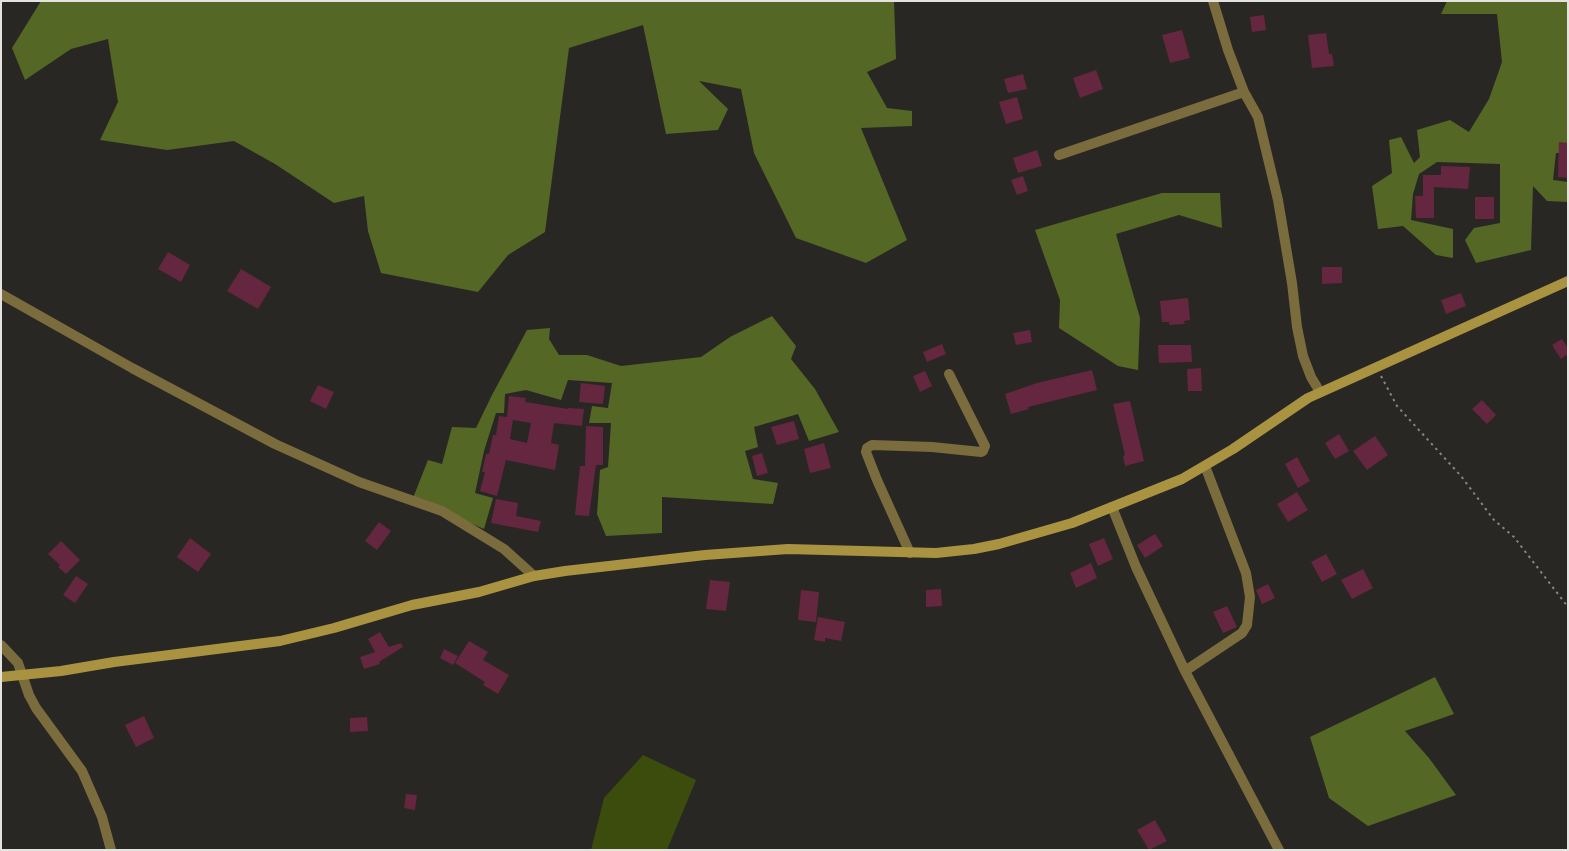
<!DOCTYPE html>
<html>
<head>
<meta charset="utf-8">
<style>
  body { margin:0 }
  #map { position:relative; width:1569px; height:851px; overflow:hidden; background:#292723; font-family:"Open Sans",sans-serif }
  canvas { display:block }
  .frame { position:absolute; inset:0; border:2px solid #e4e3e0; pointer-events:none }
</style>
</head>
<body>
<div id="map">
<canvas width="1569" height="851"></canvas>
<div class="frame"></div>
</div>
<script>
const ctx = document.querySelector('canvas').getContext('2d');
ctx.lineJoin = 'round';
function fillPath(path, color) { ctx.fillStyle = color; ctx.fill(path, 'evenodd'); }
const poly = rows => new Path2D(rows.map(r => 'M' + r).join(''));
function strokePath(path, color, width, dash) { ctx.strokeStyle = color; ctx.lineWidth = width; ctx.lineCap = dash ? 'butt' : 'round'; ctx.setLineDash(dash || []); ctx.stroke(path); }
fillPath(poly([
  [643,755,696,780,667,850,591,850,604,798]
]), '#3b4c0c');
fillPath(poly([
  [41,1,894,1,896,59,867,72,887,108,912,111,912,126,861,128,907,240,866,263,796,238,754,153,741,89,699,81,728,109,718,130,666,134,643,25,569,48,545,232,508,255,478,292,381,273,368,231,364,196,334,203,275,164,234,141,167,150,100,140,118,102,108,39,71,49,25,80,12,48],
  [1447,1,1568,1,1568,153,1556,153,1553,180,1568,182,1568,202,1547,201,1533,186,1531,250,1476,263,1465,240,1474,228,1500,223,1500,164,1437,162,1419,174,1413,194,1411,220,1453,229,1453,258,1436,255,1403,226,1378,229,1372,186,1392,173,1389,140,1401,137,1414,163,1420,157,1417,130,1450,120,1469,132,1489,99,1502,62,1497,14,1441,14],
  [1162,193,1220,193,1222,228,1179,215,1116,234,1140,318,1138,370,1118,366,1059,328,1060,300,1035,230],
  [772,316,796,346,791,359,815,389,839,432,809,441,798,414,754,427,758,447,745,451,753,479,778,483,773,504,662,497,662,533,606,536,597,514,600,470,608,467,611,423,589,423,592,406,608,408,612,383,568,380,561,400,526,390,505,394,504,413,496,413,484,451,475,493,493,498,484,529,413,498,428,460,442,464,452,427,476,428,492,395,527,330,550,328,549,339,559,355,587,355,621,366,701,357,730,337],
  [1435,677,1454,714,1405,731,1429,758,1456,795,1368,826,1329,798,1310,737]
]), '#546724');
fillPath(poly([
  [1264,15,1266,30,1252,32,1250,17],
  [1182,30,1190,58,1170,63,1162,35],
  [1326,33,1329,54,1332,54,1334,66,1312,68,1308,35],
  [1096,70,1103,89,1080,98,1073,78],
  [1023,74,1027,89,1008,93,1004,79],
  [1017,97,1023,119,1006,124,999,102],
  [1559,142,1568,143,1568,178,1558,177],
  [1037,150,1042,166,1018,173,1013,158],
  [1441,166,1470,167,1468,189,1434,187,1434,218,1416,218,1415,196,1423,196,1423,175,1441,175],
  [1023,176,1028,191,1017,195,1011,180],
  [1475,197,1494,197,1494,219,1475,219],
  [168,252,190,265,181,282,158,269],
  [1322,267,1342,267,1342,283,1322,284],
  [241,269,271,287,258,309,227,291],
  [1461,293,1466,306,1446,314,1441,300],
  [1188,298,1190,320,1184,321,1185,324,1169,325,1169,322,1162,322,1160,301],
  [1030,330,1032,342,1016,345,1013,333],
  [1562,339,1568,348,1568,354,1561,359,1552,345],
  [942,344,946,354,927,362,923,352],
  [1158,345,1191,345,1192,362,1159,363],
  [1201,368,1202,391,1188,391,1187,369],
  [1092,370,1097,390,1028,407,1029,409,1011,414,1005,394,1037,383],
  [925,371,932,386,920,392,913,376],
  [581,383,605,386,603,404,579,402],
  [318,385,334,392,326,409,310,401],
  [509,396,526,398,525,402,568,409,568,408,584,409,582,426,554,423,551,443,559,445,555,470,506,460,497,496,480,491,485,472,482,472,486,454,489,454,493,435,496,435,499,416,507,417],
  [513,420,531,423,527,443,510,439],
  [1482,400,1496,415,1487,424,1472,409],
  [1130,401,1144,461,1125,466,1123,456,1125,455,1113,404],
  [794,421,799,439,777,445,771,427],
  [586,426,603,427,603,465,596,465,589,516,575,515,580,466,585,466],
  [1339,434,1349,451,1335,459,1325,443],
  [1375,436,1388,455,1367,470,1353,451],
  [824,443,831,468,810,473,804,449],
  [762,453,768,473,757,476,752,456],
  [1297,457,1310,481,1298,488,1285,464],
  [1297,492,1308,510,1288,522,1277,504],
  [496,499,518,503,516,516,541,521,538,532,491,523],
  [379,522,391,531,377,550,365,541],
  [1155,534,1163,546,1145,558,1137,545],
  [190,538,211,554,198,572,177,557],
  [1104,538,1113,559,1098,566,1089,544],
  [61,541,80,560,66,574,58,567,60,565,48,554],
  [1326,554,1337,574,1322,582,1311,562],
  [1091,563,1097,578,1076,588,1070,573],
  [1363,569,1373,588,1352,599,1341,580],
  [76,576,88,584,75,603,63,595],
  [710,580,730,582,726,611,706,609],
  [1268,584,1275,598,1262,604,1256,590],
  [941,589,942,606,926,607,926,590],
  [801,590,819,592,816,622,798,620],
  [1227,606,1237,627,1223,633,1213,612],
  [818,617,845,622,841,641,825,638,825,642,814,640],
  [380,632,389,647,401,643,403,647,379,662,380,664,364,669,360,657,375,652,368,639],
  [469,641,488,652,483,660,509,675,498,694,483,685,485,682,455,663],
  [444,649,458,656,453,665,440,658],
  [144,716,154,738,136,747,125,725],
  [367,717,368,731,350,732,350,718],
  [406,794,417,795,415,810,404,808],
  [1155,820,1167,841,1149,850,1137,830]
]), '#65263f');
strokePath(poly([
  [1381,376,1397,406,1461,476,1494,520,1514,537,1568,607]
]), '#868581', 2, [2.5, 4]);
strokePath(poly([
  [1213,1,1228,50,1244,92,1258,117,1278,200,1292,283,1297,327,1303,356,1311,377,1320,392],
  [1059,155,1244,92],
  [1,294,132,368,275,444,359,482,442,511,504,549,534,576],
  [1112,507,1136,567,1185,671,1279,850],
  [910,553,877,480,866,452,867,448,872,445,932,447,981,452,983,451,985,446,949,374],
  [1,645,18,663,29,695,36,708,82,771,102,817,111,850],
  [1185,671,1242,633,1247,625,1250,597,1246,573,1205,466]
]), '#7a6c3c', 10);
strokePath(poly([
  [1,677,61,671,114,662,280,641,334,628,412,605,479,592,534,576,565,571,705,555,788,549,936,553,974,549,999,544,1072,523,1182,479,1233,449,1308,398,1568,281]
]), '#a99341', 10);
</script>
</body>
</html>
